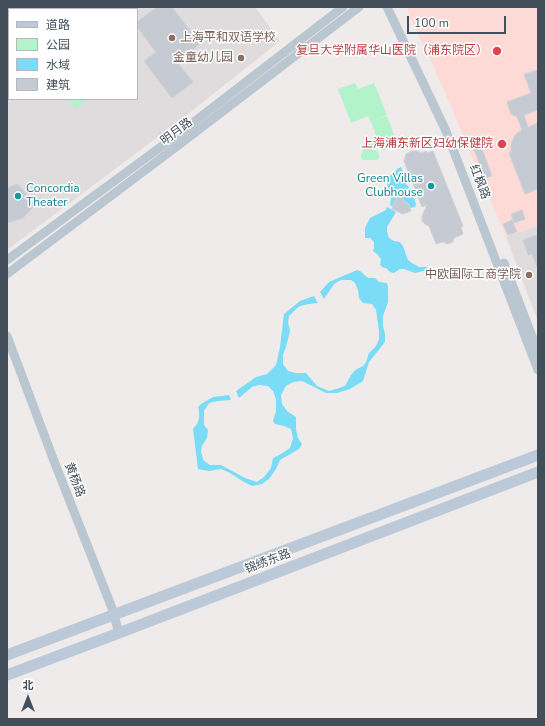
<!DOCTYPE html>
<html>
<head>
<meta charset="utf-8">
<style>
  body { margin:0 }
  #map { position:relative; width:545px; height:726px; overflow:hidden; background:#efebeb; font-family:"Nunito Sans","Noto Sans SC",sans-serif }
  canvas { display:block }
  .frame { position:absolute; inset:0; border:8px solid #424f5b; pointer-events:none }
  .legend { position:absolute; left:8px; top:8px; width:130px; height:92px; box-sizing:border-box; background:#fff; border:1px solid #b3b9bd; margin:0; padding:5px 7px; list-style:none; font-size:12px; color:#424f5b }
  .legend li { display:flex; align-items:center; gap:8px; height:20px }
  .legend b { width:20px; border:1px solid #b3b9bd }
  .north { position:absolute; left:8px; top:678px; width:40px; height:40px; -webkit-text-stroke:3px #fff; paint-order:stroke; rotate:0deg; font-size:11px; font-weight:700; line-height:16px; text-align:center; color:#424f5b }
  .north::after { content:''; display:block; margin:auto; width:14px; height:18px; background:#424f5b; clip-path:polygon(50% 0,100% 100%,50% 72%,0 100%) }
  .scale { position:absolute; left:407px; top:16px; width:99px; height:18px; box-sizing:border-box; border:2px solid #424f5b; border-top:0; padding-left:5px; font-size:12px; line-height:14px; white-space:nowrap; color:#424f5b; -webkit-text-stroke:3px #fff; paint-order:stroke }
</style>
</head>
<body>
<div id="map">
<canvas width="545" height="726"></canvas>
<div class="frame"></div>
<ul class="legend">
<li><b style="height:5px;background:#bbc9d8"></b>道路</li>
<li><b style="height:11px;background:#b3f3cc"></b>公园</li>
<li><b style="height:11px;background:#7adcf6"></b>水域</li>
<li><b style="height:11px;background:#c6cad2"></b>建筑</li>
</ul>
<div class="north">北</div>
<div class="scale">100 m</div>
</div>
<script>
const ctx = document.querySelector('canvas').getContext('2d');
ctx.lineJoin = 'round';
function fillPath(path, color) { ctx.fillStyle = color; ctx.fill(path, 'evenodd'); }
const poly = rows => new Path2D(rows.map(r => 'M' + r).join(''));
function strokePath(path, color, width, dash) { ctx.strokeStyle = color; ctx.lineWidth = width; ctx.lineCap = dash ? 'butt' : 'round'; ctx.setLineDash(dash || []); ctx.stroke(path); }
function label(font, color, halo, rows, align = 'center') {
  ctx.font = font + ' "Nunito Sans","Noto Sans SC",sans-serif'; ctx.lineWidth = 3; ctx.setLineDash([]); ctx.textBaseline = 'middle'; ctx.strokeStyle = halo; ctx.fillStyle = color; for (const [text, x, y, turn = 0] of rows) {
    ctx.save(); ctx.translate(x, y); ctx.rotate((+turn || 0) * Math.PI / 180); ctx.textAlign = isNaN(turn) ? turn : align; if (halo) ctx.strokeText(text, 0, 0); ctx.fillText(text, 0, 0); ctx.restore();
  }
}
fillPath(poly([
  [7,7,255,7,280,41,179,121,7,250],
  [9,9,137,9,137,99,9,99],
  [538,225,538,321,506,237]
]), '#e0dcdd');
fillPath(poly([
  [407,7,538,7,538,225,506,237,449,102,431,61,410,18]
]), '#fedad6');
fillPath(poly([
  [7,7,82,7,84,9,9,9,9,72,7,69],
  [355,83,358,89,374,83,387,115,371,122,368,116,351,123,338,89],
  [68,99,88,99,75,109],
  [387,116,398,145,382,151,371,122],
  [372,141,374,141,376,143,372,149,372,150,375,150,378,152,379,158,377,160,363,160,361,158,361,155,363,150,368,143]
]), '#b3f3cc');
fillPath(poly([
  [401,167,404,174,403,177,405,178,404,181,407,182,406,185,409,186,408,188,411,190,416,204,415,207,410,208,408,203,403,201,404,198,397,195,394,203,396,204,394,207,390,205,391,199,387,183,390,181,389,176,394,174,397,169],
  [387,207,396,212,387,227,387,231,389,238,394,241,400,242,403,246,408,260,412,263,419,267,427,267,428,270,415,273,404,269,400,269,394,273,390,272,386,268,384,268,380,265,381,259,377,254,373,251,374,248,374,242,370,238,365,238,365,228,370,218,386,210],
  [357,270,360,271,368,278,375,278,379,282,387,283,388,287,388,302,383,316,383,326,385,334,385,342,369,362,363,381,350,389,337,393,326,393,302,381,293,382,286,386,281,395,282,404,287,411,296,417,296,430,298,438,302,444,299,449,280,460,276,469,269,479,262,484,252,486,244,482,230,473,221,469,209,471,198,469,193,429,197,424,199,418,199,411,198,407,201,404,213,397,229,395,231,400,218,401,209,403,204,411,204,425,208,430,207,438,202,446,201,451,203,460,210,465,221,465,245,478,257,482,264,477,271,468,273,458,281,454,290,448,293,438,291,429,284,426,275,424,273,421,276,411,276,399,273,391,268,386,259,385,252,387,239,398,236,391,256,377,267,374,276,365,280,347,284,314,300,301,314,296,318,303,309,304,300,306,295,310,289,316,288,322,290,331,286,347,283,355,283,364,288,371,296,373,306,373,317,386,329,391,336,389,345,386,351,375,355,370,363,366,366,362,369,353,376,346,379,339,379,331,376,310,372,304,363,303,359,298,358,290,355,283,351,280,341,280,334,284,324,299,320,292,329,282]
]), '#7adcf6');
const building = poly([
  [157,7,172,7,200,44,177,62,193,82,172,98,144,61,156,52,137,27,137,22,157,7],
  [538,70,538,110,524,115,528,127,538,123,538,189,525,194,509,153,511,152,511,144,514,137,517,133,522,130,517,117,511,114,507,102,531,93,524,74,538,70],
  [481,146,492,176,485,178,474,149,481,146],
  [412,151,418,151,421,153,426,151,427,153,433,151,463,226,461,227,463,234,454,238,453,242,448,244,443,242,436,244,429,226,425,224,422,221,422,216,427,205,422,207,404,161,406,154,412,151],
  [18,184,35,205,23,218,7,223,7,188,18,184],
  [397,195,404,198,403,201,408,203,411,211,403,214,392,209,397,195],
  [522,210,525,219,514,223,511,214,522,210],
  [512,220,517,232,508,235,503,224,512,220],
  [537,235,538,238,537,267,532,254,528,255,523,240,537,235]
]);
fillPath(building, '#c6cad2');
strokePath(building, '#cfd1d8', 1);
strokePath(poly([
  [387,7,446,131,538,370],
  [7,260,181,132,343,7],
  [504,263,538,352],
  [7,274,184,141,359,7],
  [7,336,54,461,112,608,119,633]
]), '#bac6d0', 9);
strokePath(poly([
  [7,655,538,455],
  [7,675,119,633,538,472]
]), '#bbc9d8', 11);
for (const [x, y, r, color] of [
  [172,38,4,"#8d6e63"],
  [497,51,5,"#e0444e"],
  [241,58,4,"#8d6e63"],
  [502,144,5,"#e0444e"],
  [431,186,4,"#0f9aa8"],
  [18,196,4,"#0f9aa8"],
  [529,275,4,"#8d6e63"]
]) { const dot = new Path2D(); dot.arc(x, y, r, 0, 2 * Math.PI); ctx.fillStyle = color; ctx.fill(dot); strokePath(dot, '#fff', 1.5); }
label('12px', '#785e54', '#fff', [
  ["上海平和双语学校",180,38,"left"],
  ["金童幼儿园",233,58],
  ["中欧国际工商学院",521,275]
], 'right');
label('12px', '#be3a42', '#fff', [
  ["复旦大学附属华山医院（浦东院区）",488,51],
  ["上海浦东新区妇幼保健院",493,144]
], 'right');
label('12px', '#424f5b', '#fff', [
  ["明月路",177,132,-37],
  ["红枫路",479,182,69],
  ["黄杨路",74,480,69],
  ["锦绣东路",268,562,-21]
]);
label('12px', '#0d838f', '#fff', [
  ["Green Villas",423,179],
  ["Clubhouse",423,193],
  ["Concordia",26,189,"left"],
  ["Theater",26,203,"left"]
], 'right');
</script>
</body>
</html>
